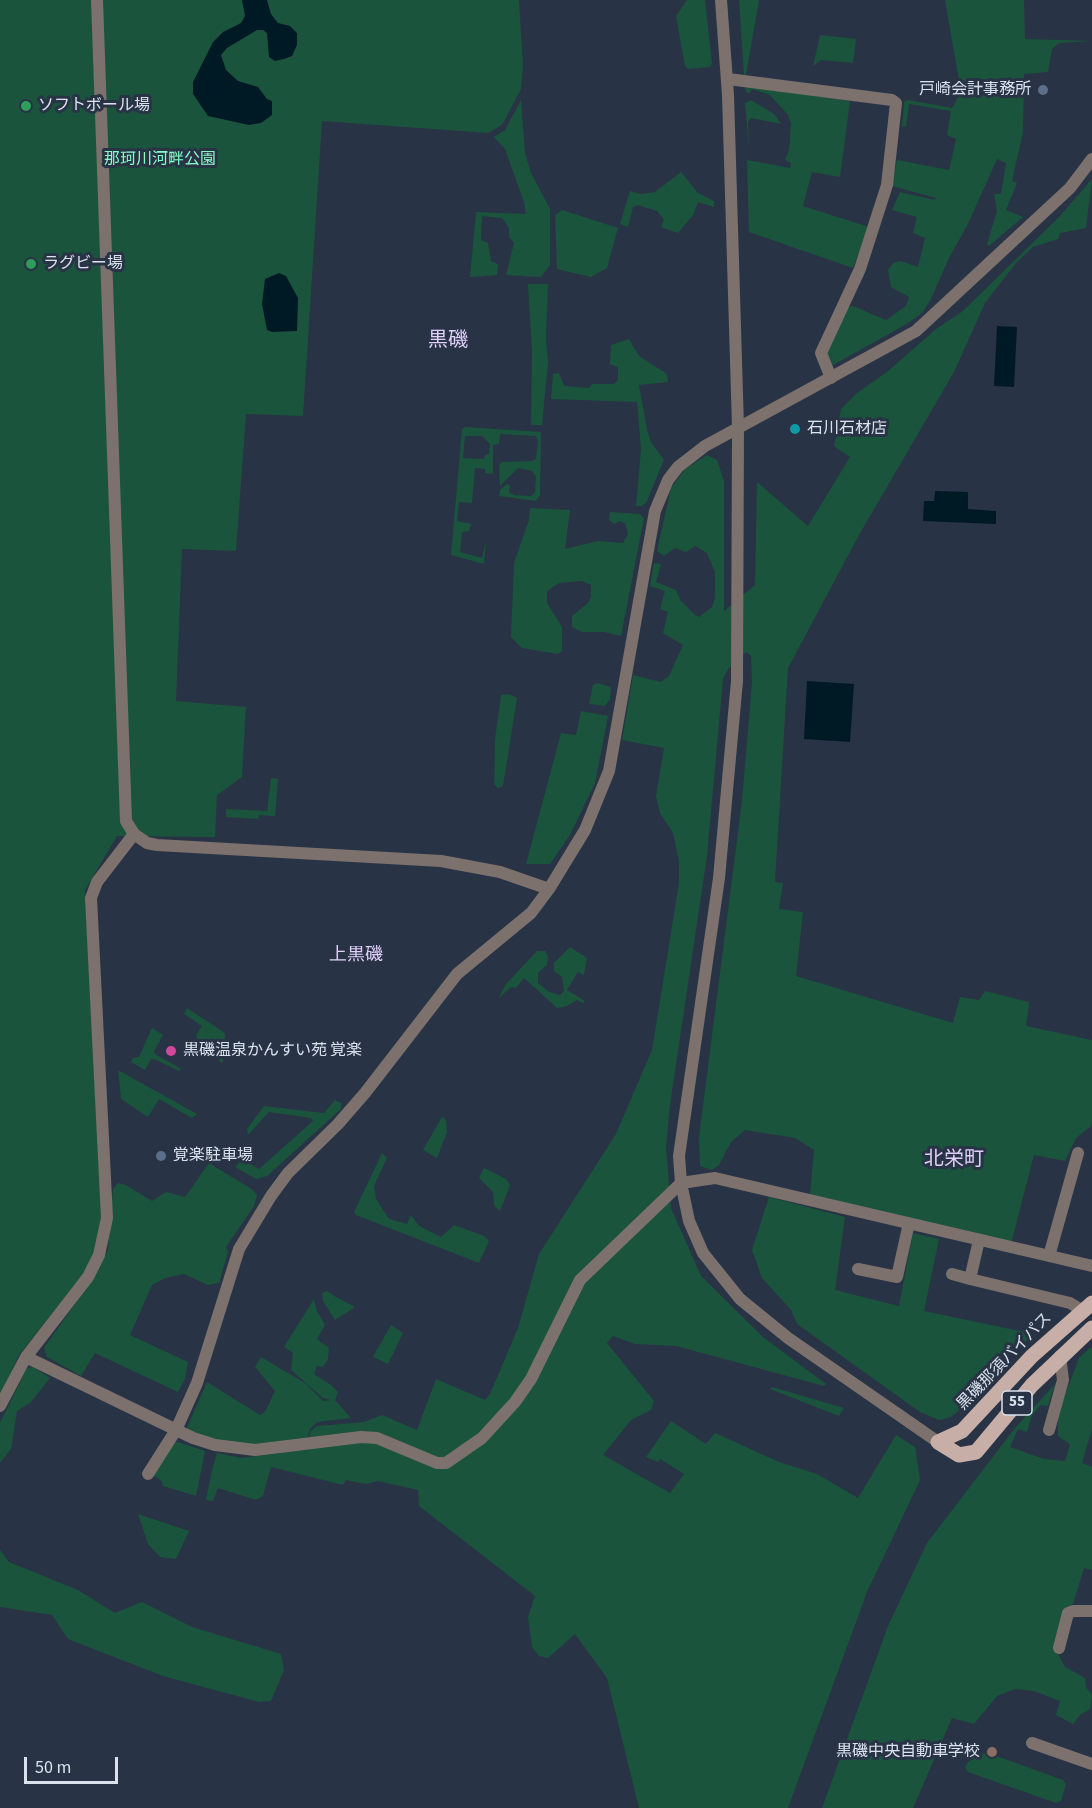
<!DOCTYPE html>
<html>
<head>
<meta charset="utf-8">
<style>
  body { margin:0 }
  #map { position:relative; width:1092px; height:1808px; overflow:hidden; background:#283345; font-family:"Source Sans 3",sans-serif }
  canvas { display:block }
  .scale { position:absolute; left:24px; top:1757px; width:94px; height:27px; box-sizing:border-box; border:3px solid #dae2ed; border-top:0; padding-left:8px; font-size:18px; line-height:21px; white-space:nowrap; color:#dae2ed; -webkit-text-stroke:4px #283345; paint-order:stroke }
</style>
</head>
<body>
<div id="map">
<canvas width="1092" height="1808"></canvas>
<div class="scale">50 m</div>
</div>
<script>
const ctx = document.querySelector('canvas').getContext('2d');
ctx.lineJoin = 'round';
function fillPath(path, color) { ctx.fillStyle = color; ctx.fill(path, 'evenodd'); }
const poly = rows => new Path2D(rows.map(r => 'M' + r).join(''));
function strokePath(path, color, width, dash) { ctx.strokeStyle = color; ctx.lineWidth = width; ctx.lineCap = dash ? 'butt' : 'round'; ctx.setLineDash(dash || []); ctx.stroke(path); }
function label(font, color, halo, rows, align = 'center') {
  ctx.font = font + ' "Source Sans 3","Noto Sans JP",sans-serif'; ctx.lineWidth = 6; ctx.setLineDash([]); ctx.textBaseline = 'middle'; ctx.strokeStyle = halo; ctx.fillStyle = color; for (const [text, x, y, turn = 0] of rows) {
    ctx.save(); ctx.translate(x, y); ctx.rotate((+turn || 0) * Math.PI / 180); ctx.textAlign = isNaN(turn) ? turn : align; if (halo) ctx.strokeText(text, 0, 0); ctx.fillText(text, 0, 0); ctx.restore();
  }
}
fillPath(poly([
  [0,0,519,0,523,66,521,89,502,125,488,133,322,121,303,416,246,414,236,551,182,549,176,701,246,707,242,777,217,795,215,837,117,836,85,890,102,1211,96,1250,82,1276,19,1355,0,1396],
  [687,0,705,0,712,64,710,67,688,69,685,66,676,16],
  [739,0,759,0,746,75,744,75],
  [945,0,1024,0,1025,39,1092,41,1059,43,1052,49,1048,72,1024,74,1023,132,1012,181,1017,183,1006,210,1023,217,989,246,987,244,997,211,994,194,1001,194,1006,163,997,159,968,224,949,258,930,301,922,313,905,325,833,365,827,355,827,348,847,307,853,306,886,320,906,306,909,297,891,287,888,270,893,263,900,261,918,267,925,238,913,233,917,217,892,210,900,192,935,200,936,198,892,186,897,160,949,170,956,139,947,135,951,111,909,104,906,127,902,126,904,102,908,100,952,108,961,92],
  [820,35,856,39,853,63,821,60,813,66],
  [745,85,850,101,840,177,812,172,803,206,869,227,853,268,749,232,747,160,790,168,791,163,785,160,789,150,791,124,788,115,770,95,752,89,750,93,746,92],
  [521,100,525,153,531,173,550,209,550,265,541,277,506,275,514,243,509,237,509,228,502,218,482,216,481,240,488,243,491,261,498,264,497,275,470,277,476,212,526,214,524,202,505,149,494,137,505,130],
  [751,100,774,114,781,124,751,118,748,122,749,150,745,103],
  [681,172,698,193,714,201,714,207,698,202,693,215,678,233,661,227,664,220,657,211,638,205,633,207,628,227,620,224,630,191,640,194,655,192],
  [1092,179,1086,228,1060,233,1058,239,1033,247,1016,263,985,303,954,372,859,535,788,668,775,882,783,883,779,909,803,912,796,976,953,1023,960,997,979,1000,985,991,1029,1002,1026,1026,1092,1040,1092,1122,1091,1126,1076,1138,1065,1161,1034,1155,1011,1244,810,1195,814,1150,795,1138,745,1130,731,1142,719,1165,712,1170,700,1166,699,1137,742,801,752,682,751,656,746,652,728,669,723,679,707,856,670,1105,666,1147,671,1208,701,1276,763,1337,826,1384,824,1386,676,1346,635,1344,613,1336,607,1343,654,1401,651,1410,631,1420,603,1455,670,1493,684,1474,660,1459,658,1462,646,1457,671,1421,706,1444,715,1433,779,1462,817,1474,858,1498,896,1435,915,1447,920,1480,867,1592,788,1808,639,1808,607,1678,575,1634,548,1658,539,1656,532,1647,528,1617,535,1596,419,1506,418,1490,378,1481,366,1484,346,1480,343,1485,271,1467,263,1496,256,1500,218,1488,213,1501,206,1500,212,1470,217,1453,242,1458,307,1449,310,1432,317,1426,364,1422,382,1415,417,1430,436,1379,485,1400,490,1394,518,1328,539,1254,616,1134,652,1050,679,883,679,861,673,833,660,813,656,796,664,748,622,740,633,675,661,682,669,676,683,645,663,633,668,612,660,609,665,591,650,586,654,563,661,564,656,582,676,590,680,600,694,614,699,617,712,607,715,598,715,572,707,553,695,546,686,552,675,548,664,556,657,551,671,488,685,469,707,455,717,460,724,481,724,611,755,585,757,482,808,526,850,457,834,446,841,409,857,393,887,372,936,329,963,311,1059,217],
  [562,210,618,228,607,268,591,277,557,269,555,215],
  [528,284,548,284,546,338,548,362,542,425,531,425,532,352],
  [629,339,639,356,667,374,668,382,639,385,647,430,651,442,664,460,646,503,641,506,636,506,641,449,637,402,551,399,553,374,559,373,564,386,589,388,592,384,614,384,618,380,618,367,610,364,611,345],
  [465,427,541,432,540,495,536,501,499,496,500,490,507,484,510,485,509,492,514,495,531,496,535,492,536,477,532,471,518,468,500,486,499,465,502,462,532,461,536,459,538,441,536,436,500,434,499,444,493,445,493,474,485,473,485,469,475,468,472,503,459,502,457,521,471,524,469,531,462,532,460,552,482,558,486,541,484,564,451,555,462,429],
  [465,436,482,436,490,444,489,454,485,455,484,459,463,458],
  [530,508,570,510,565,549,598,541,623,543,628,534,625,523,620,521,614,524,609,520,610,512,640,514,644,518,621,636,604,632,582,632,572,627,572,616,588,603,591,596,591,585,582,581,559,583,547,591,547,603,562,627,562,651,558,654,522,648,511,637,514,563,529,520],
  [597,683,611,687,610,699,605,706,589,704,593,685],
  [509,694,517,698,503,786,498,788,494,784,495,739,501,695],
  [581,711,608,716,595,783,570,835,550,864,526,864,561,733,576,735],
  [271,778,278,779,275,816,259,815,258,819,226,817,226,809,267,811],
  [570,947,587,958,584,975,578,972,567,990,585,1001,583,1003,577,1000,567,1006,557,1008,524,978,516,988,511,987,498,999,506,984,537,951,545,951,548,957,547,965,538,973,538,983,549,992,560,995,564,991,562,977,554,971,554,963],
  [187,1008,225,1033,223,1063,219,1061,220,1054,209,1047,200,1047,196,1035,202,1026,184,1014],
  [152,1028,163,1035,154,1051,155,1054,181,1069,179,1071,154,1059,151,1059,145,1070,131,1062,133,1058,139,1057],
  [118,1070,197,1114,192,1118,159,1099,148,1117,121,1099],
  [335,1100,341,1103,341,1109,267,1176,256,1179,235,1167,242,1160,259,1169,313,1121,311,1118,269,1112,248,1135,247,1129,264,1106,324,1113],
  [442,1117,446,1120,447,1132,437,1158,423,1150],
  [382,1153,387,1158,374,1186,376,1199,389,1219,407,1224,411,1215,419,1226,441,1237,454,1225,484,1236,489,1241,479,1263,356,1215,354,1212],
  [209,1163,253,1190,257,1196,254,1206,226,1247,228,1252,219,1283,208,1285,184,1274,165,1278,152,1285,130,1335,188,1362,185,1379,178,1392,95,1353,81,1376,47,1357,44,1348,91,1281,108,1250,113,1189,118,1183,126,1185,152,1201,166,1192,185,1197],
  [484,1168,506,1179,510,1185,500,1211,494,1205,493,1192,479,1178],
  [769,1197,845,1217,835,1290,899,1306,913,1233,939,1239,924,1311,1034,1334,994,1370,972,1393,962,1408,951,1417,939,1420,920,1412,797,1324,791,1310,762,1278,752,1250],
  [327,1291,336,1297,355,1307,335,1320,323,1301,322,1293],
  [314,1299,316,1309,325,1325,317,1339,329,1348,328,1359,323,1367,317,1366,314,1374,331,1385,338,1392,335,1400,351,1418,317,1422,310,1429,307,1439,262,1445,217,1442,186,1430,207,1382,260,1415,265,1412,275,1391,255,1367,261,1357,305,1383,323,1401,331,1400,323,1398,291,1370,293,1353,284,1347],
  [391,1325,403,1333,388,1364,373,1357],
  [1090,1348,1092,1348,1092,1429,1082,1463,1092,1467,1092,1570,1084,1568,1073,1604,1065,1608,1056,1650,1065,1667,1085,1678,1086,1687,1092,1695,1090,1709,1080,1715,1073,1724,1056,1715,1060,1701,1034,1691,1015,1689,997,1696,974,1724,952,1718,913,1808,822,1808,888,1626,927,1543,1015,1428,1055,1384,1048,1406,1041,1405,1032,1415,1027,1432,1018,1429,1010,1447,1044,1459,1065,1461,1070,1444,1058,1436,1058,1414,1079,1358],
  [33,1367,50,1378,31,1402,17,1411,11,1449,0,1463,0,1423,27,1368],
  [772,1387,844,1408,839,1416,770,1389],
  [178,1442,205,1451,196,1496,163,1486,161,1480,152,1475,172,1443],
  [138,1514,189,1531,176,1559,160,1557,148,1544],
  [0,1550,9,1562,78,1590,115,1613,142,1602,192,1627,281,1654,284,1670,271,1701,259,1702,163,1676,68,1639,52,1615,0,1607],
  [988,1753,1063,1780,1066,1784,1061,1801,1056,1803,968,1772,965,1767,968,1762,980,1754]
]), '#1b543c');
fillPath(poly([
  [242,0,267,0,271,14,278,23,290,26,297,33,297,45,292,56,284,59,275,61,269,57,267,33,263,30,257,30,227,48,221,55,226,70,238,81,258,87,267,99,272,101,272,115,261,123,249,125,208,116,193,94,193,82,213,42,223,32,241,23,245,16],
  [279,273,286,276,298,298,297,331,272,332,267,330,262,304,265,279],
  [997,326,1017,327,1014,387,994,386],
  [935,491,968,492,968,509,996,511,996,524,923,521,924,501,934,501],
  [807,681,854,684,850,742,804,739]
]), '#001a25');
strokePath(poly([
  [728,79,892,100,896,103,887,185,860,269,821,353,831,378],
  [979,1240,970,1279,1070,1303,1083,1311],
  [1049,1256,1078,1153],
  [858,1269,897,1277,909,1223],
  [952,1274,970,1279],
  [26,1357,193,1438,215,1445,255,1450,361,1437,377,1438,437,1463,446,1463,482,1438,515,1402,531,1379,580,1280,681,1183,715,1178,1092,1266],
  [0,1406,26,1357,88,1277,99,1255,107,1218,91,898,97,882,134,834],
  [1049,1430,1063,1380,1060,1356],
  [148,1474,176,1430],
  [1059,1648,1068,1613,1073,1611,1092,1611],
  [1032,1743,1092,1764]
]), '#7d716d', 12);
strokePath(poly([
  [97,0,126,821,134,834,147,843,157,845,441,861,500,872,549,889],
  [721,0,728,95,738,427,737,681,719,878,679,1156,681,1183,689,1221,703,1253,740,1299,788,1338,938,1442],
  [176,1430,197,1383,239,1249,271,1196,288,1173,338,1124,365,1093,457,974,531,913,549,889,585,830,609,771,655,511,668,480,678,467,705,446,916,331,1070,188,1092,159]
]), '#7d716d', 12);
strokePath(poly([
  [938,1442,959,1455,976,1452,1032,1385,1092,1328],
  [938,1442,962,1431,1032,1356,1092,1303]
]), '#c7aea7', 15);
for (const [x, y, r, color] of [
  [1043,90,6,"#5c6f8a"],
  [26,106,6,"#2e9e5b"],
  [31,264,6,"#2e9e5b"],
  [795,429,6,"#0f9aa8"],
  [171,1051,6,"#d1479c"],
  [161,1156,6,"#5c6f8a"],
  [992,1752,6,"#8d6e63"]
]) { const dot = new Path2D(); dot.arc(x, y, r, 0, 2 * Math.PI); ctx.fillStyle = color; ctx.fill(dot); strokePath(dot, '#283345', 2); }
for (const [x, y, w] of [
  [1017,1403,30]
]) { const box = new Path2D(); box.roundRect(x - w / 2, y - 12, w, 24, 4.5); ctx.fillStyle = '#283345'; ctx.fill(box); strokePath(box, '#dae2ed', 1.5); }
label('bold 15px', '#dae2ed', null, [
  ["55",1017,1403]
]);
label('16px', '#dae2ed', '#283345', [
  ["戸崎会計事務所",1031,90,"right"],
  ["ソフトボール場",38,106],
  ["ラグビー場",43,264],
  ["石川石材店",807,429],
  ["黒磯温泉かんすい苑 覚楽",183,1051],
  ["覚楽駐車場",173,1156],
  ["黒磯中央自動車学校",980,1752,"right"]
], 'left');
label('16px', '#86f9c5', '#283345', [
  ["那珂川河畔公園",160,160]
]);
label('16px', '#dae2ed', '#283345', [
  ["黒磯那須バイパス",1005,1362,-46]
]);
label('18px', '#dfcff9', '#283345', [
  ["上黒磯",356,956]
]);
label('20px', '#dfcff9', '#283345', [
  ["黒磯",448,342],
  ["北栄町",954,1161]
]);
</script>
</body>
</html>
